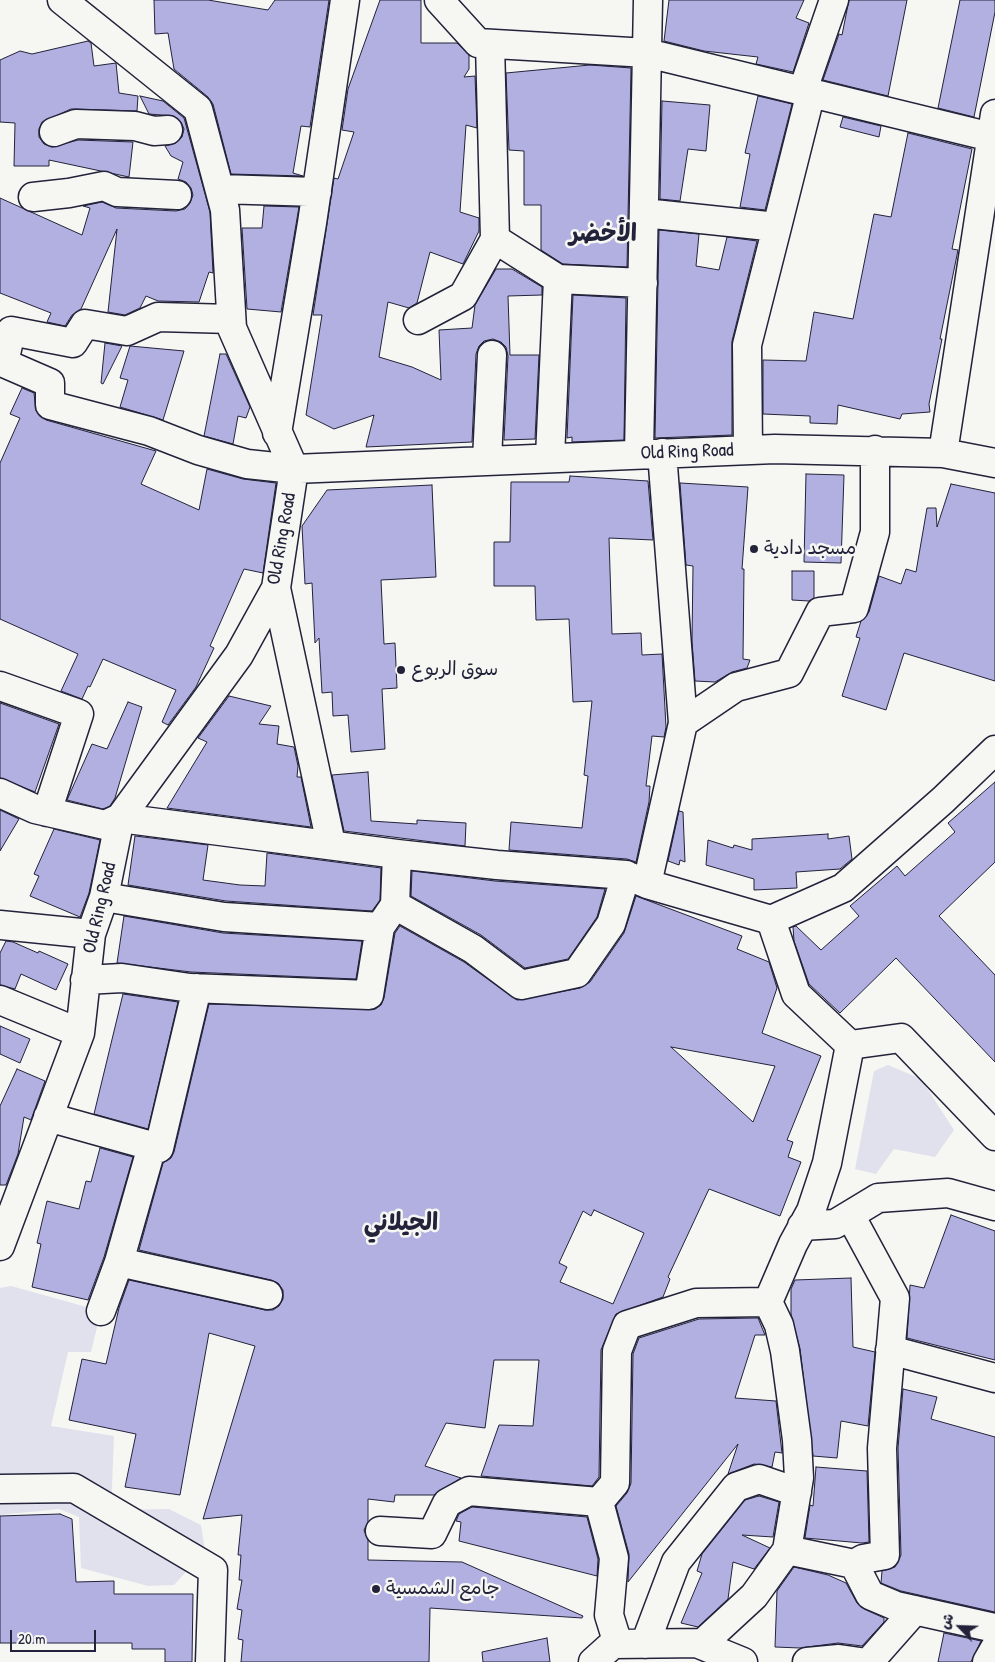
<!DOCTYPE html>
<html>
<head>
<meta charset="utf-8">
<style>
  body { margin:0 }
  #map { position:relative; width:995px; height:1662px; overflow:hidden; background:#f6f6f2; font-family:"Patrick Hand","Playpen Sans Arabic",sans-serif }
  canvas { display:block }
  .north { position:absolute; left:935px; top:1602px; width:50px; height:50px; -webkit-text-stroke:4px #f6f6f2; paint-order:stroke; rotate:294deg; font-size:14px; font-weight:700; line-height:20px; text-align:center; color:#22223b }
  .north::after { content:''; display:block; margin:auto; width:18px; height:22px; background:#22223b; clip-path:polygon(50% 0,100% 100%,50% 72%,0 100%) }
  .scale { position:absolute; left:10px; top:1630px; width:86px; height:22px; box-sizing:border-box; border:2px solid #22223b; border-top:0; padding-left:6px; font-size:15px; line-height:18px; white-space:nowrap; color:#22223b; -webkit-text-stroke:4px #f6f6f2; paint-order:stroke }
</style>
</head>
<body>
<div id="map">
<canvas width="995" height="1662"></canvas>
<div class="north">ش</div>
<div class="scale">20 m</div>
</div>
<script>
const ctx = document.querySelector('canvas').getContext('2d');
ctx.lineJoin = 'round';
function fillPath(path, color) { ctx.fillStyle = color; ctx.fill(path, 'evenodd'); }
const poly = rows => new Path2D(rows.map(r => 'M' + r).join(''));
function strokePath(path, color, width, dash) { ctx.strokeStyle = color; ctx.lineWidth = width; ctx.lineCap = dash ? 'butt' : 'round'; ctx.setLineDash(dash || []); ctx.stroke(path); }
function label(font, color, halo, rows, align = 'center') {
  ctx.font = font + ' "Patrick Hand","Playpen Sans Arabic",sans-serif'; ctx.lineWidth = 5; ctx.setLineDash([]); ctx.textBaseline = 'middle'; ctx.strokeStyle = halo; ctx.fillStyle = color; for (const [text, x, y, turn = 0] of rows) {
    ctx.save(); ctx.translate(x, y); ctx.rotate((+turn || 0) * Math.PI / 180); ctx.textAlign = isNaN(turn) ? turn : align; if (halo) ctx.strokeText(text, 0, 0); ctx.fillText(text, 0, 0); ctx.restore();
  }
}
fillPath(poly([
  [888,1065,921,1079,954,1130,935,1157,894,1149,876,1174,855,1169,874,1071],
  [11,1286,101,1311,91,1352,68,1352,51,1426,114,1436,111,1510,169,1509,201,1525,205,1551,174,1585,148,1586,81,1568,79,1517,59,1509,0,1515,0,1288]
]), '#e1e1ed');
const building = poly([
  [154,0,208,0,268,10,275,0,329,0,310,127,301,126,293,173,303,176,231,174,213,104,208,97,174,69,168,33,155,34,154,0],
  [380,0,421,0,421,43,457,43,469,55,469,69,464,77,475,76,477,128,466,125,460,212,479,218,479,231,463,264,430,252,417,303,409,308,388,302,379,357,412,367,441,380,439,330,472,328,475,305,496,269,512,269,542,287,542,295,508,296,510,355,539,355,535,439,504,440,508,356,506,347,501,342,493,339,484,341,479,346,476,354,472,442,366,447,374,415,334,429,306,415,322,315,313,315,334,178,338,179,354,132,342,130,348,89,380,0],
  [669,0,804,0,796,18,809,23,793,72,756,64,758,57,704,51,664,41,669,0],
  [849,0,907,0,888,96,823,80,839,34,842,35,849,0],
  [960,0,995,0,995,12,974,117,938,108,960,0],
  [88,41,91,43,94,66,116,63,119,93,138,96,137,111,71,109,42,122,39,129,39,137,44,144,52,147,78,140,133,142,129,177,49,160,49,166,14,166,15,123,0,122,0,60,20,51,32,54,88,41],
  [590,65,631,68,627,267,563,264,541,250,541,205,524,205,524,151,509,150,506,73,590,65],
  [140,96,163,101,184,118,210,212,213,273,209,272,199,302,158,301,146,296,140,308,125,315,108,312,117,229,81,309,72,315,65,326,47,322,51,313,0,293,0,198,82,235,90,208,83,206,102,202,116,208,176,211,185,209,190,203,193,195,191,188,186,182,178,179,183,162,171,156,165,146,176,143,182,137,184,129,181,122,174,116,149,114,140,96],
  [758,96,792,104,765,210,740,207,750,154,745,153,758,96],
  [662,101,710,105,706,151,688,149,680,201,660,199,662,101],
  [843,117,881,126,879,137,840,127,843,117],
  [908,133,972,149,952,249,958,250,940,339,942,339,929,404,930,412,902,414,900,419,838,405,837,424,810,423,810,416,763,414,763,360,806,361,814,312,853,319,874,214,891,217,908,133],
  [264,206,299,207,281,312,247,309,242,228,262,228,264,206],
  [659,230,699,234,696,266,719,270,727,237,757,241,732,341,732,435,655,438,659,230],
  [573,295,626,298,624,440,572,442,572,437,567,438,573,295],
  [105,343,122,346,103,384,101,383,105,343],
  [130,346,184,351,163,420,120,407,128,380,120,378,130,346],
  [220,354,226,354,250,407,246,418,238,416,233,444,204,436,220,354],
  [22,388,34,393,36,411,46,420,156,451,141,484,199,510,207,469,243,479,276,483,263,573,244,569,210,646,214,648,196,687,168,725,162,722,176,690,103,659,90,687,88,686,82,699,61,691,78,654,0,619,0,463,20,418,10,414,22,388],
  [806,474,844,475,841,563,804,562,806,474],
  [570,476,648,481,653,540,609,538,612,634,641,633,642,655,662,654,666,727,664,737,652,736,646,786,650,786,649,802,636,862,627,859,509,850,511,822,582,828,588,776,584,775,592,701,573,702,569,619,536,620,535,586,494,586,494,542,510,542,511,482,569,482,570,476],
  [680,483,748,487,742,569,744,569,743,659,750,660,747,668,732,672,715,682,695,681,692,641,693,566,686,565,680,483],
  [951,484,995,493,995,681,904,653,886,710,842,696,860,638,856,637,861,621,869,612,879,576,901,584,906,569,916,572,927,508,936,508,937,527,951,484],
  [432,485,436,577,381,580,384,644,395,643,397,688,382,689,385,749,351,752,348,715,333,716,332,692,322,693,319,638,315,643,312,583,305,584,302,526,327,490,432,485],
  [792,571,814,571,814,598,809,601,792,600,792,571],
  [229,696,271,706,259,724,279,726,277,744,294,747,298,766,297,777,301,777,311,827,167,808,207,742,198,738,229,696],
  [128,702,142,707,115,798,110,806,103,809,67,800,92,744,107,749,128,702],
  [0,703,59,724,35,792,0,778,0,703],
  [368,772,371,821,417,824,417,820,466,823,465,846,344,831,332,775,368,772],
  [995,782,995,862,939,916,995,975,995,1062,896,958,840,1013,809,984,794,941,793,927,796,926,821,950,859,916,850,906,897,866,905,876,955,832,948,823,995,782],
  [0,810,19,819,0,851,0,810],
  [679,811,683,812,685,862,680,860,679,865,668,861,679,811],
  [54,829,100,840,89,893,80,917,30,896,39,876,34,874,54,829],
  [828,834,828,839,849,836,852,859,840,869,796,872,797,888,754,890,754,879,706,865,708,840,733,848,734,845,752,850,752,839,828,834],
  [135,836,208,845,203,880,240,885,265,886,267,853,381,868,380,900,372,911,226,901,128,885,135,836],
  [412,871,495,881,605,889,597,917,568,959,525,968,481,935,411,896,412,871],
  [636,896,742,936,737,949,769,962,777,988,762,1033,821,1056,787,1140,793,1142,788,1157,801,1162,780,1216,709,1189,668,1277,670,1279,663,1297,616,1314,601,1350,599,1477,592,1486,481,1476,499,1425,533,1426,539,1360,494,1360,485,1428,446,1423,425,1466,461,1478,434,1495,395,1495,394,1502,368,1499,368,1522,364,1530,368,1540,368,1560,462,1562,583,1616,582,1618,430,1608,429,1662,241,1662,243,1640,238,1639,242,1610,237,1609,242,1580,239,1580,241,1555,238,1555,242,1515,203,1519,255,1346,209,1333,180,1495,125,1487,136,1434,69,1420,82,1359,106,1364,119,1308,129,1280,265,1310,273,1310,279,1306,283,1299,283,1290,278,1283,271,1280,139,1250,163,1163,171,1158,174,1152,209,1004,375,1009,381,1005,384,998,395,933,400,926,464,962,517,1000,580,988,590,982,624,933,636,896],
  [671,1047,775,1066,753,1122,671,1047],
  [594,1210,644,1233,613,1304,560,1282,567,1267,559,1263,583,1211,591,1216,594,1210],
  [124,916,223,933,362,941,356,979,191,972,117,963,124,916],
  [6,941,13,942,38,953,39,951,68,964,56,990,21,974,15,989,0,985,0,953,6,941],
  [123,994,178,1002,148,1129,94,1114,123,994],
  [0,1026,30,1039,20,1063,0,1054,0,1026],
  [17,1069,45,1081,31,1120,24,1117,18,1154,6,1185,0,1185,0,1106,17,1069],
  [100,1148,133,1157,104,1257,88,1300,32,1287,41,1244,37,1243,47,1201,79,1209,86,1181,91,1182,100,1148],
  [951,1215,995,1231,995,1360,907,1338,910,1285,924,1288,951,1215],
  [851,1278,853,1347,875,1352,868,1426,841,1421,837,1458,813,1456,800,1349,791,1314,791,1289,795,1280,851,1278],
  [758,1318,765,1335,755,1335,735,1398,776,1401,782,1453,775,1452,772,1467,754,1464,728,1474,738,1444,628,1582,629,1554,616,1506,627,1493,631,1483,633,1354,639,1338,699,1319,758,1318],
  [903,1389,937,1397,931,1419,995,1437,995,1612,901,1591,881,1583,882,1571,895,1567,901,1555,898,1448,903,1389],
  [816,1467,867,1471,869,1542,862,1543,805,1538,810,1505,813,1506,816,1467],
  [759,1496,779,1502,773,1537,742,1535,770,1548,754,1569,733,1562,728,1599,698,1627,681,1623,702,1573,697,1571,702,1554,745,1500,759,1496],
  [472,1507,587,1517,598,1559,597,1576,459,1541,461,1522,456,1521,459,1514,472,1507],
  [60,1514,72,1519,76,1582,114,1581,114,1594,193,1594,192,1662,165,1662,165,1649,132,1649,132,1643,0,1643,0,1516,60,1514],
  [794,1567,828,1575,846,1583,857,1603,864,1609,884,1618,884,1622,862,1646,838,1643,800,1648,775,1647,777,1591,794,1567],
  [944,1633,981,1641,971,1662,938,1662,944,1633],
  [547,1638,550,1662,483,1662,482,1652,547,1638]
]);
fillPath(building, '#b1b0e1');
strokePath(building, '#22223b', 1);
const minor = poly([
  [62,0,198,109,225,210,232,328,294,469],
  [439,0,478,43,647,53,995,138],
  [490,44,495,239,558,279],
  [803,90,834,0],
  [54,132,76,124,135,126,154,131,168,130],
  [220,189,317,192],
  [33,197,69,193,104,186,117,192,177,195],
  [644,213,777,227,811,92],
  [231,319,158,317,127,331,85,324,73,343,11,331,4,363,50,383,50,405,149,431,198,450,247,464,294,469],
  [418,320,463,296,495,239],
  [277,433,312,223,345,0],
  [748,450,747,345,777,227],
  [639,453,648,0],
  [662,453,683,723],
  [943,453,995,114],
  [550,457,558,279,643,283],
  [487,460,492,355],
  [276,588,331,844],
  [0,686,79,714,47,812],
  [0,793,35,809,105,825,120,818,397,854,497,865,626,875,647,884,771,920],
  [647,884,683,723,736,687,789,673,820,612,854,608,875,532,875,450],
  [104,897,224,917,380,927],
  [395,905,473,949,521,985,577,973,611,924,626,875],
  [0,925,91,934],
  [85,980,122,978,190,988,369,995,380,927,395,905,397,854],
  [0,1000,80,1033],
  [850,1045,901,1038,995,1136],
  [48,1117,159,1148,197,988],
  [850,1215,895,1298,882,1448,885,1555,863,1559,854,1564],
  [802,1226,835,1224,878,1198,948,1193,995,1206],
  [0,1246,80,1033,91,934,104,897,120,818,239,655,276,588,294,469,775,449,943,453,995,463],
  [119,1262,268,1295],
  [101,1311,119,1262,152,1146],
  [890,1350,995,1378],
  [0,1489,74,1488,213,1570,210,1662],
  [599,1502,615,1483,617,1351,627,1325,696,1303,768,1302],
  [380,1531,432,1534,447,1503,469,1491,599,1502,614,1558,609,1615,618,1644],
  [787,1550,854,1564,870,1595,896,1606,995,1628],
  [645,1644,676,1562,736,1487,759,1479,797,1492],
  [699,1644,743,1662],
  [593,1662,613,1644,703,1643,754,1596,787,1550,799,1478,797,1440,785,1351,779,1325,768,1302,793,1244,811,1211,827,1163,850,1045,796,994,771,920,843,888,943,800,995,750],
  [807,1662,839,1659,860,1662],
  [869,1662,915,1610],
  [987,1662,995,1648]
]);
strokePath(minor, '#22223b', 31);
strokePath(minor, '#f6f6f2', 28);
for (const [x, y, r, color] of [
  [754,549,5,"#22223b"],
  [401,670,5,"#22223b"],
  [376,1589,5,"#22223b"]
]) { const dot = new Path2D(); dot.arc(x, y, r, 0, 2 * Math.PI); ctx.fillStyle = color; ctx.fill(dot); strokePath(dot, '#f6f6f2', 2); }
label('19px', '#22223b', '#f6f6f2', [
  ["Old Ring Road",687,452,-2],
  ["Old Ring Road",282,539,-80],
  ["Old Ring Road",100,908,-77]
]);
label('19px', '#22223b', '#f6f6f2', [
  ["مسجد دادية",764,549],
  ["سوق الربوع",411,670],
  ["جامع الشمسية",386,1589]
], 'left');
label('bold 24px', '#22223b', '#f6f6f2', [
  ["الأخضر",603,235],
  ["الجيلاني",401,1224]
]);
</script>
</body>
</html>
